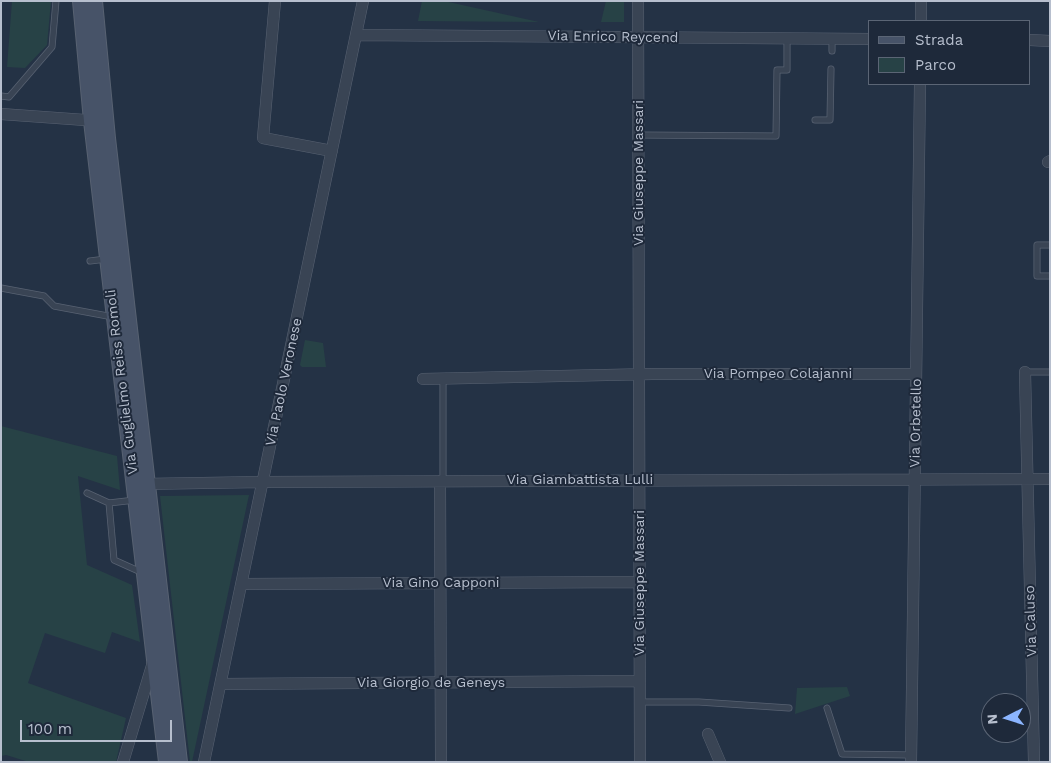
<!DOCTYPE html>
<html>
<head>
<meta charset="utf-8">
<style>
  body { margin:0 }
  #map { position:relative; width:1051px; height:763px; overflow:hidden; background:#243245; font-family:"Work Sans",sans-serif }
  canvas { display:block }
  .frame { position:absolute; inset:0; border:2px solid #b7bfce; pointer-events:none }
  .legend { position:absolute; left:868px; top:20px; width:162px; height:65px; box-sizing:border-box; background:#1e293a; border:1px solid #5b6575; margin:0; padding:6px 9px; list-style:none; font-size:15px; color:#b7bfce }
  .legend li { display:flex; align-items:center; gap:10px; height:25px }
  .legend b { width:25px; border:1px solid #5b6575 }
  .north { position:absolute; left:981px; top:693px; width:50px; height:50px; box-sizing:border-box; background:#1e293a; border:1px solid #5b6575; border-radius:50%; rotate:265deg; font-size:14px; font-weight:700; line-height:20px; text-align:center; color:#b7bfce }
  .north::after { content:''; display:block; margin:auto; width:18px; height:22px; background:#8bb5ff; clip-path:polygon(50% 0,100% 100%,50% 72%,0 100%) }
  .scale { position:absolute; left:20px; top:720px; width:152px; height:22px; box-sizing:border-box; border:2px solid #b7bfce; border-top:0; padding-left:6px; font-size:15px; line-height:18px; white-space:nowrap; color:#b7bfce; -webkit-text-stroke:4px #1e293a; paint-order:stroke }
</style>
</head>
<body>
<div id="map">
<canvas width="1051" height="763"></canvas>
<div class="frame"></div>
<ul class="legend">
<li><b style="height:6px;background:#475368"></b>Strada</li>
<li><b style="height:14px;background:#274246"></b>Parco</li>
</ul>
<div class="north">N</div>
<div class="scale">100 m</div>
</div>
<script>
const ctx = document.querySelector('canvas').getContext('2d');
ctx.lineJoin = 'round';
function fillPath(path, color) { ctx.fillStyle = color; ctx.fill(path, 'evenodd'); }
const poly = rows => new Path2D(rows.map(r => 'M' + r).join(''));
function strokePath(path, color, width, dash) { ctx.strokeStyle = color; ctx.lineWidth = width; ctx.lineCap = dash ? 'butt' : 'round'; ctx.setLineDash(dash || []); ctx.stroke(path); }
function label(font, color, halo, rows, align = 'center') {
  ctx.font = font + ' "Work Sans",sans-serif'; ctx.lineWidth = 4; ctx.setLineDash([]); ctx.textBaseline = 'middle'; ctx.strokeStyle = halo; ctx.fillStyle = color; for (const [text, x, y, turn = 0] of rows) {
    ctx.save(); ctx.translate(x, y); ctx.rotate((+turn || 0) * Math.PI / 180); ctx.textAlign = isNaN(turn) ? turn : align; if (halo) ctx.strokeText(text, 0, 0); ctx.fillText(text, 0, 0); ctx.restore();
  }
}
fillPath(poly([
  [12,1,51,1,47,45,25,68,7,67],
  [422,1,444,1,539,22,418,21],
  [606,1,624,1,624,22,601,22],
  [305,340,323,343,326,367,302,367,300,365],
  [1,426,117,456,120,490,78,476,87,565,132,585,140,642,112,632,105,653,45,633,28,683,126,718,116,762,29,762,6,755,1,756],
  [249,495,192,762,190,762,160,496],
  [847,687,850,696,795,714,797,688]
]), '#274246');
const service = poly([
  [832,51,832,39],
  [1,96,9,97,52,47,56,1],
  [815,120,830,120,831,69],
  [639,135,776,136,777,70,787,70,787,38],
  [1050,245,1037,245,1037,276,1050,276],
  [90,261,106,259],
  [1,288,44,296,54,306,113,317],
  [1025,372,1050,372],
  [443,481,443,379],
  [87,493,109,503,135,500],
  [109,503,114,560,143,573],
  [641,702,699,702,789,708],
  [827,708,842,754,911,755]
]);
const minor = poly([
  [275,1,263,138,332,151],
  [638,1,640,762],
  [921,21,921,1],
  [356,35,870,39],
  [1030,40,1050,41],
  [1,114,99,121],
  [1048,162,1050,161],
  [1025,372,1034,762],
  [423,379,652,374,916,374],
  [440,481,441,762],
  [142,484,262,482,1050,479],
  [242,584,640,582],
  [221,684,640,681],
  [708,734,720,762],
  [123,762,154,659],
  [204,762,363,1],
  [911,762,920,84]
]);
const secondary = poly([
  [81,1,92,121,167,762],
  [94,1,107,138,179,762]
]);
strokePath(service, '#586272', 7);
strokePath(minor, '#586272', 12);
strokePath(secondary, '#586272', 18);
strokePath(service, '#394454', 5.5);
strokePath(minor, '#394454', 11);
strokePath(secondary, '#475368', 16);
label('14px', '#b7bfce', '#1e293a', [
  ["Via Enrico Reycend",613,37,1],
  ["Via Giuseppe Massari",639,173,-90],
  ["Via Pompeo Colajanni",778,374],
  ["Via Guglielmo Reiss Romoli",122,382,-97],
  ["Via Paolo Veronese",284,382,-78],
  ["Via Orbetello",916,423,-89],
  ["Via Giambattista Lulli",580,480],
  ["Via Gino Capponi",441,583],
  ["Via Giuseppe Massari",640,583,-90],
  ["Via Caluso",1031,621,-92],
  ["Via Giorgio de Geneys",431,683]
]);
</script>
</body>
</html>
